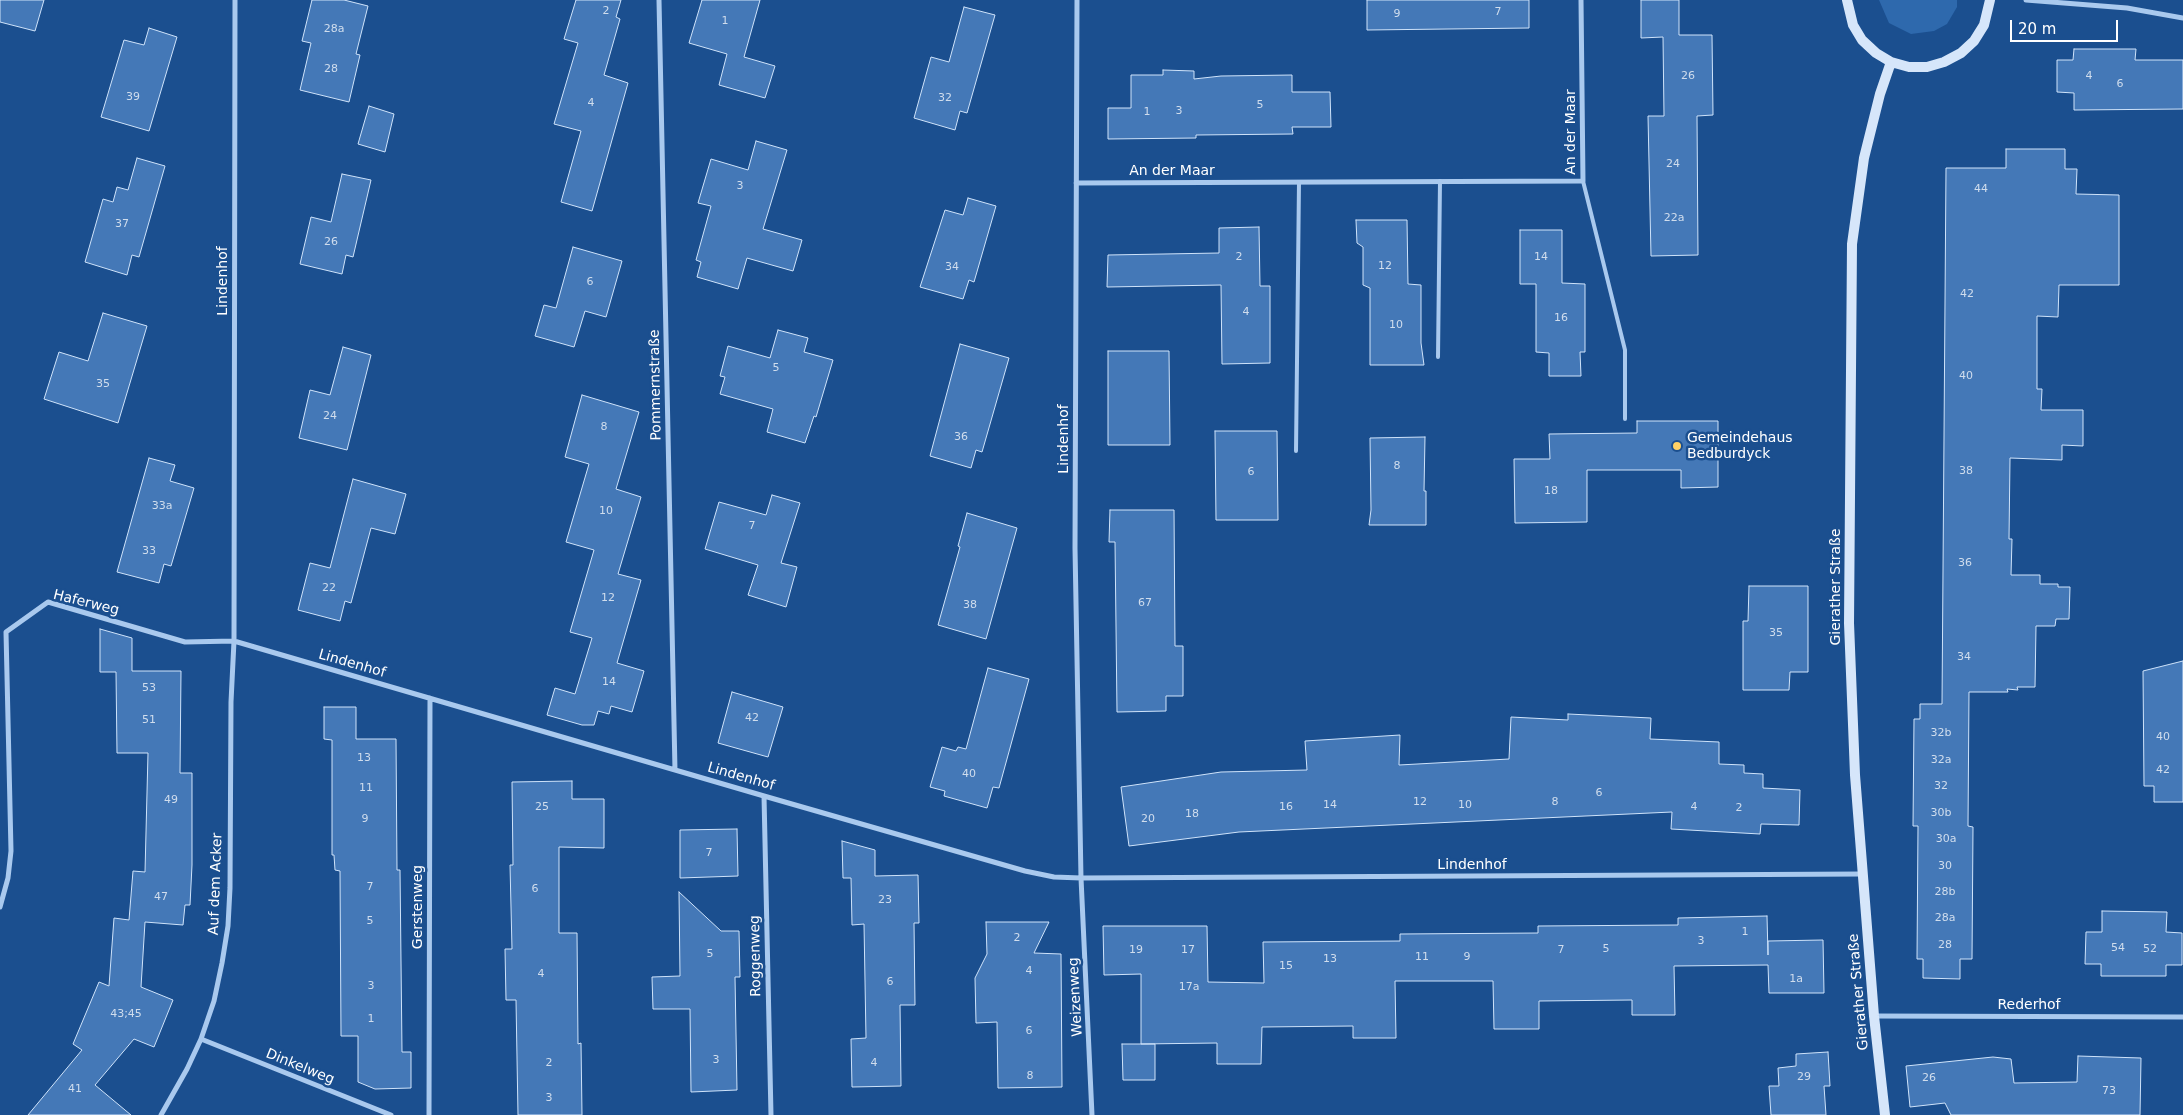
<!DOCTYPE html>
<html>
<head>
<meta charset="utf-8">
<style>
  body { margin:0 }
  #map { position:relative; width:2183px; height:1115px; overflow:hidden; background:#1b4f8f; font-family:"DejaVu Sans",sans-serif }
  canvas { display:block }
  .scale { position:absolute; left:2010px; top:20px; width:108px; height:22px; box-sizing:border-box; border:2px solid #fff; border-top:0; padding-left:6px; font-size:15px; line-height:18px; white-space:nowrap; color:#fff; -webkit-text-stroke:4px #1b4f8f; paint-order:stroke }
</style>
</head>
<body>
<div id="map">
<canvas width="2183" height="1115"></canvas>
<div class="scale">20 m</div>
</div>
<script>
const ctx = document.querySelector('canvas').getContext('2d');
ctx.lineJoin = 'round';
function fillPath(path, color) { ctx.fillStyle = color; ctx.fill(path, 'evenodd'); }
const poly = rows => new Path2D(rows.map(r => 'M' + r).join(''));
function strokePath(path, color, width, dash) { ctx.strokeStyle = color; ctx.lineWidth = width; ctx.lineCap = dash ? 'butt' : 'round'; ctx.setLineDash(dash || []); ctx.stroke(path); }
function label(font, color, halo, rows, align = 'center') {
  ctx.font = font + ' "DejaVu Sans",sans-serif'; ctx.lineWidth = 5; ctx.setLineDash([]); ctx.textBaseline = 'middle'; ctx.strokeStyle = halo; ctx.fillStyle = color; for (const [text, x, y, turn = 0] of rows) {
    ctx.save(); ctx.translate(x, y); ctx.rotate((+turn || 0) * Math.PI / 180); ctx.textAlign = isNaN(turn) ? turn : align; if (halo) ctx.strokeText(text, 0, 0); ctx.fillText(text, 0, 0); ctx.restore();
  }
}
fillPath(poly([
  [1879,0,1957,0,1957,7,1947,24,1934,31,1911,34,1889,23]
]), '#2e69ad');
const building = poly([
  [0,0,44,0,35,31,0,22,0,0],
  [312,0,344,0,368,6,356,54,360,55,349,102,300,90,311,43,302,41,312,0],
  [576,0,621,0,616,17,620,19,604,75,628,83,592,211,561,202,581,131,554,124,578,43,564,39,576,0],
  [702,0,760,0,744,57,775,66,765,98,719,85,727,54,689,43,702,0],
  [1367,0,1529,0,1529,28,1367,30,1367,0],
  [1641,0,1679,0,1679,35,1712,35,1713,115,1697,116,1698,255,1651,256,1648,116,1664,116,1663,37,1641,38,1641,0],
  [964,7,995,15,967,113,960,111,955,130,914,118,931,57,949,62,964,7],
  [149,28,177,37,149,131,101,117,124,40,144,45,149,28],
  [2074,49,2136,49,2135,60,2183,60,2183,109,2074,110,2074,93,2057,92,2057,60,2073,60,2074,49],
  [1163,70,1194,71,1194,79,1221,76,1292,75,1292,92,1330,92,1331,127,1292,127,1293,134,1196,135,1196,138,1108,139,1108,108,1131,108,1131,75,1163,75,1163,70],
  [369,106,394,114,385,152,358,144,369,106],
  [756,141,787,150,763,229,802,240,793,271,747,258,738,289,697,277,701,262,696,260,711,206,698,203,711,159,748,170,756,141],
  [2006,149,2065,149,2065,169,2077,169,2076,194,2119,195,2119,285,2059,285,2058,317,2037,316,2037,389,2042,389,2041,410,2083,410,2083,446,2062,445,2062,460,2010,458,2009,539,2012,539,2011,575,2040,575,2040,584,2058,584,2058,587,2070,587,2069,619,2056,619,2055,626,2036,626,2035,687,2017,687,2018,690,2007,689,2008,692,1969,692,1968,826,1973,827,1972,959,1960,959,1960,979,1923,978,1923,959,1917,959,1918,826,1913,826,1914,719,1920,719,1920,704,1942,704,1946,168,2006,168,2006,149],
  [137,158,165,166,139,257,132,255,127,275,85,262,103,199,113,202,117,187,128,190,137,158],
  [342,174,371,180,353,257,346,255,342,274,300,264,311,217,331,222,342,174],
  [968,198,996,206,974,282,969,280,963,299,920,287,945,210,963,215,968,198],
  [1356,220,1407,220,1408,284,1421,285,1421,343,1424,365,1370,365,1370,288,1363,285,1363,247,1357,243,1356,220],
  [1259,227,1260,286,1270,286,1270,363,1222,364,1221,285,1107,287,1108,255,1219,253,1219,228,1259,227],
  [1520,230,1562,230,1562,283,1585,284,1585,352,1580,352,1581,376,1549,376,1549,353,1536,352,1536,284,1520,284,1520,230],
  [573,247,622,261,606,317,585,311,574,347,535,336,544,305,556,308,573,247],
  [103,313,147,326,118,423,44,399,59,352,88,361,103,313],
  [778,330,808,338,804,352,833,360,816,417,814,416,805,443,767,432,773,409,720,394,725,377,720,376,728,346,770,358,778,330],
  [960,344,1009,358,982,452,976,450,971,468,930,456,960,344],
  [343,347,371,355,347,450,299,438,310,390,330,395,343,347],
  [1108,351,1169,351,1170,445,1108,445,1108,351],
  [582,395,639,412,616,489,641,497,618,574,641,580,617,663,644,671,632,712,611,706,609,714,598,711,594,725,582,725,547,715,555,688,575,694,592,638,570,632,594,550,566,542,589,464,565,457,582,395],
  [1637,421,1718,421,1718,487,1681,488,1681,470,1587,470,1587,522,1515,523,1514,459,1550,459,1549,434,1637,433,1637,421],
  [1215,431,1277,431,1278,520,1216,520,1215,431],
  [1425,437,1424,491,1426,491,1426,525,1369,525,1371,510,1370,438,1425,437],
  [149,458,175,465,170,481,194,488,171,566,164,564,159,583,117,572,149,458],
  [353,479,406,494,395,534,371,528,351,603,345,601,340,621,298,610,310,563,330,568,353,479],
  [772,495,800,503,781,563,797,567,786,607,748,595,758,565,705,549,719,502,766,515,772,495],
  [1110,510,1174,510,1175,646,1183,646,1183,696,1166,696,1166,711,1117,712,1115,542,1109,542,1110,510],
  [967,513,1017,528,986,639,938,625,960,547,958,546,967,513],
  [1749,586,1808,586,1808,672,1790,672,1789,690,1743,690,1743,621,1748,621,1749,586],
  [100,629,132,638,132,671,181,671,180,773,192,773,192,865,190,905,185,905,183,925,145,922,141,987,173,1000,154,1047,134,1039,95,1085,131,1115,28,1115,82,1050,73,1044,99,982,109,986,114,918,129,920,133,871,145,872,148,753,117,753,116,672,100,672,100,629],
  [2183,661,2183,802,2154,802,2154,786,2144,786,2143,671,2183,661],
  [988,668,1029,679,999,788,993,787,987,808,944,796,945,791,930,787,942,747,956,751,958,747,966,749,988,668],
  [732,692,783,707,768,757,718,743,732,692],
  [324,707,356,707,356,739,396,739,397,870,400,870,402,1052,411,1052,411,1088,375,1089,358,1082,358,1036,341,1036,340,871,335,870,334,855,332,855,332,740,324,739,324,707],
  [1568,714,1651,718,1650,739,1719,742,1719,764,1744,765,1744,773,1763,774,1763,788,1800,790,1799,825,1761,824,1760,834,1671,829,1672,812,1239,832,1129,846,1121,787,1221,772,1307,770,1305,741,1400,735,1399,765,1509,759,1511,717,1568,720,1568,714],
  [572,781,572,799,604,799,604,848,559,847,559,933,577,933,578,1044,581,1043,582,1115,518,1115,516,1000,506,1000,505,949,512,949,510,865,513,865,512,782,572,781],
  [737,829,738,876,680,878,680,830,737,829],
  [842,841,875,850,875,876,918,875,919,923,914,923,915,1005,900,1005,901,1086,852,1087,851,1039,866,1038,864,924,852,925,851,878,843,878,842,841],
  [679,892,721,931,739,931,740,977,735,977,737,1090,691,1092,690,1009,653,1009,652,977,680,976,679,892],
  [2102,911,2167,912,2166,932,2182,933,2182,965,2166,965,2166,976,2101,976,2101,964,2085,964,2086,932,2102,932,2102,911],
  [1767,916,1768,955,1768,941,1823,940,1824,993,1769,993,1768,965,1674,966,1675,1015,1632,1015,1632,1000,1539,1001,1539,1029,1494,1029,1493,981,1395,981,1396,1038,1353,1038,1353,1026,1262,1027,1261,1064,1217,1064,1217,1043,1141,1044,1141,974,1104,975,1103,926,1207,926,1208,982,1264,983,1263,942,1400,941,1400,934,1538,933,1538,926,1678,925,1678,918,1767,916],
  [986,922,1049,922,1034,953,1061,954,1062,1087,998,1088,997,1022,976,1023,975,978,987,954,986,922],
  [1122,1044,1155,1044,1155,1080,1123,1080,1122,1044],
  [1828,1052,1830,1086,1824,1086,1826,1115,1771,1115,1769,1086,1779,1086,1778,1068,1796,1066,1796,1054,1828,1052],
  [2078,1056,2141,1058,2140,1115,1951,1115,1945,1103,1910,1107,1906,1066,1993,1057,2011,1059,2014,1083,2077,1082,2078,1056]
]);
fillPath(building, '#4478b7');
strokePath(building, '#cfe3fa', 1);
strokePath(poly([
  [1583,181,1625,350,1625,419],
  [1438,357,1440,181],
  [1296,451,1299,182]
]), '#a9c9ee', 4);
strokePath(poly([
  [235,0,234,641,764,796,1025,871,1054,877,1081,878,1863,874],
  [659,0,675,770],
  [1077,0,1075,548,1081,878,1092,1115],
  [2026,0,2127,8,2183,18],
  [1076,183,1583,181,1581,0],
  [764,796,771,1115],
  [0,907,8,878,11,851,6,632,48,602,185,642,234,641,231,702,230,888,228,926,222,963,214,1001,201,1039,187,1069,161,1115],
  [1874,1016,2183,1017],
  [201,1039,391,1115],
  [429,1115,430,698]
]), '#a9c9ee', 5);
strokePath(poly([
  [1847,0,1853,25,1862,40,1876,53,1891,62,1909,67,1927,67,1944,62,1961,53,1974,41,1984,25,1990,0],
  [1885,1115,1874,1016,1855,775,1849,623,1852,244,1864,158,1880,94,1891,62]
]), '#d6e6fa', 10);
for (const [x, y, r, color] of [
  [1677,446,5,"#ffd166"]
]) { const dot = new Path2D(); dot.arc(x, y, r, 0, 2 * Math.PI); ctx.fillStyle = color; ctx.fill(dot); strokePath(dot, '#1b4f8f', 2); }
label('11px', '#d0dded', null, [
  ["2",606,11],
  ["7",1498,12],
  ["9",1397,14],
  ["1",725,21],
  ["28a",334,29],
  ["28",331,69],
  ["26",1688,76],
  ["4",2089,76],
  ["6",2120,84],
  ["39",133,97],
  ["32",945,98],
  ["4",591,103],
  ["5",1260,105],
  ["3",1179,111],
  ["1",1147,112],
  ["24",1673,164],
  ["3",740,186],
  ["44",1981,189],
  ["22a",1674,218],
  ["37",122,224],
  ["26",331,242],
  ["2",1239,257],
  ["14",1541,257],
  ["12",1385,266],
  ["34",952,267],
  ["6",590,282],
  ["42",1967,294],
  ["4",1246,312],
  ["16",1561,318],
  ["10",1396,325],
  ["5",776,368],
  ["40",1966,376],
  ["35",103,384],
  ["24",330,416],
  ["8",604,427],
  ["36",961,437],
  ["8",1397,466],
  ["38",1966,471],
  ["6",1251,472],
  ["18",1551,491],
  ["33a",162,506],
  ["10",606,511],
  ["7",752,526],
  ["33",149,551],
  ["36",1965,563],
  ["22",329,588],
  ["12",608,598],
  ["67",1145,603],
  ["38",970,605],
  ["35",1776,633],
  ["34",1964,657],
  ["14",609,682],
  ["53",149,688],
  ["42",752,718],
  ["51",149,720],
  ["32b",1941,733],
  ["40",2163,737],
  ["13",364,758],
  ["32a",1941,760],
  ["42",2163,770],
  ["40",969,774],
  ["32",1941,786],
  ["11",366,788],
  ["6",1599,793],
  ["49",171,800],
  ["12",1420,802],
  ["8",1555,802],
  ["14",1330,805],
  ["10",1465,805],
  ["25",542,807],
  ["16",1286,807],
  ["4",1694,807],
  ["2",1739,808],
  ["30b",1941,813],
  ["18",1192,814],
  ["9",365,819],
  ["20",1148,819],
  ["30a",1946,839],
  ["7",709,853],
  ["30",1945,866],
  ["7",370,887],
  ["6",535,889],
  ["28b",1945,892],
  ["47",161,897],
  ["23",885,900],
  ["28a",1945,918],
  ["5",370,921],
  ["1",1745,932],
  ["2",1017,938],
  ["3",1701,941],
  ["28",1945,945],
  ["54",2118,948],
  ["5",1606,949],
  ["52",2150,949],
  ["19",1136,950],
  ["17",1188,950],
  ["7",1561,950],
  ["5",710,954],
  ["11",1422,957],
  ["9",1467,957],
  ["13",1330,959],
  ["15",1286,966],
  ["4",1029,971],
  ["4",541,974],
  ["1a",1796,979],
  ["6",890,982],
  ["3",371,986],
  ["17a",1189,987],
  ["43;45",126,1014],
  ["1",371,1019],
  ["6",1029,1031],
  ["3",716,1060],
  ["2",549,1063],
  ["4",874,1063],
  ["8",1030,1076],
  ["29",1804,1077],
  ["26",1929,1078],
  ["41",75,1089],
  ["73",2109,1091],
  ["3",549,1098]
]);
label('14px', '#fff', '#1b4f8f', [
  ["An der Maar",1571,132,-90],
  ["An der Maar",1172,171],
  ["Lindenhof",223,281,-90],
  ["Pommernstraße",656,385,-91],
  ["Lindenhof",1064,439,-90],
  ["Gierather Straße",1836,587,-90],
  ["Haferweg",86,603,14],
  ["Lindenhof",352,664,16],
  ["Lindenhof",741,777,16],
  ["Lindenhof",1472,865],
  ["Auf dem Acker",216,884,-88],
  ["Gerstenweg",418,907,-90],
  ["Roggenweg",756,956,-91],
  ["Gierather Straße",1859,992,-95],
  ["Weizenweg",1076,997,-93],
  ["Rederhof",2029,1005],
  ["Dinkelweg",300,1067,22]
]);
label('14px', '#fff', '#1b4f8f', [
  ["Gemeindehaus",1687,438],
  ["Bedburdyck",1687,454]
], 'left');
</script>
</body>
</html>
